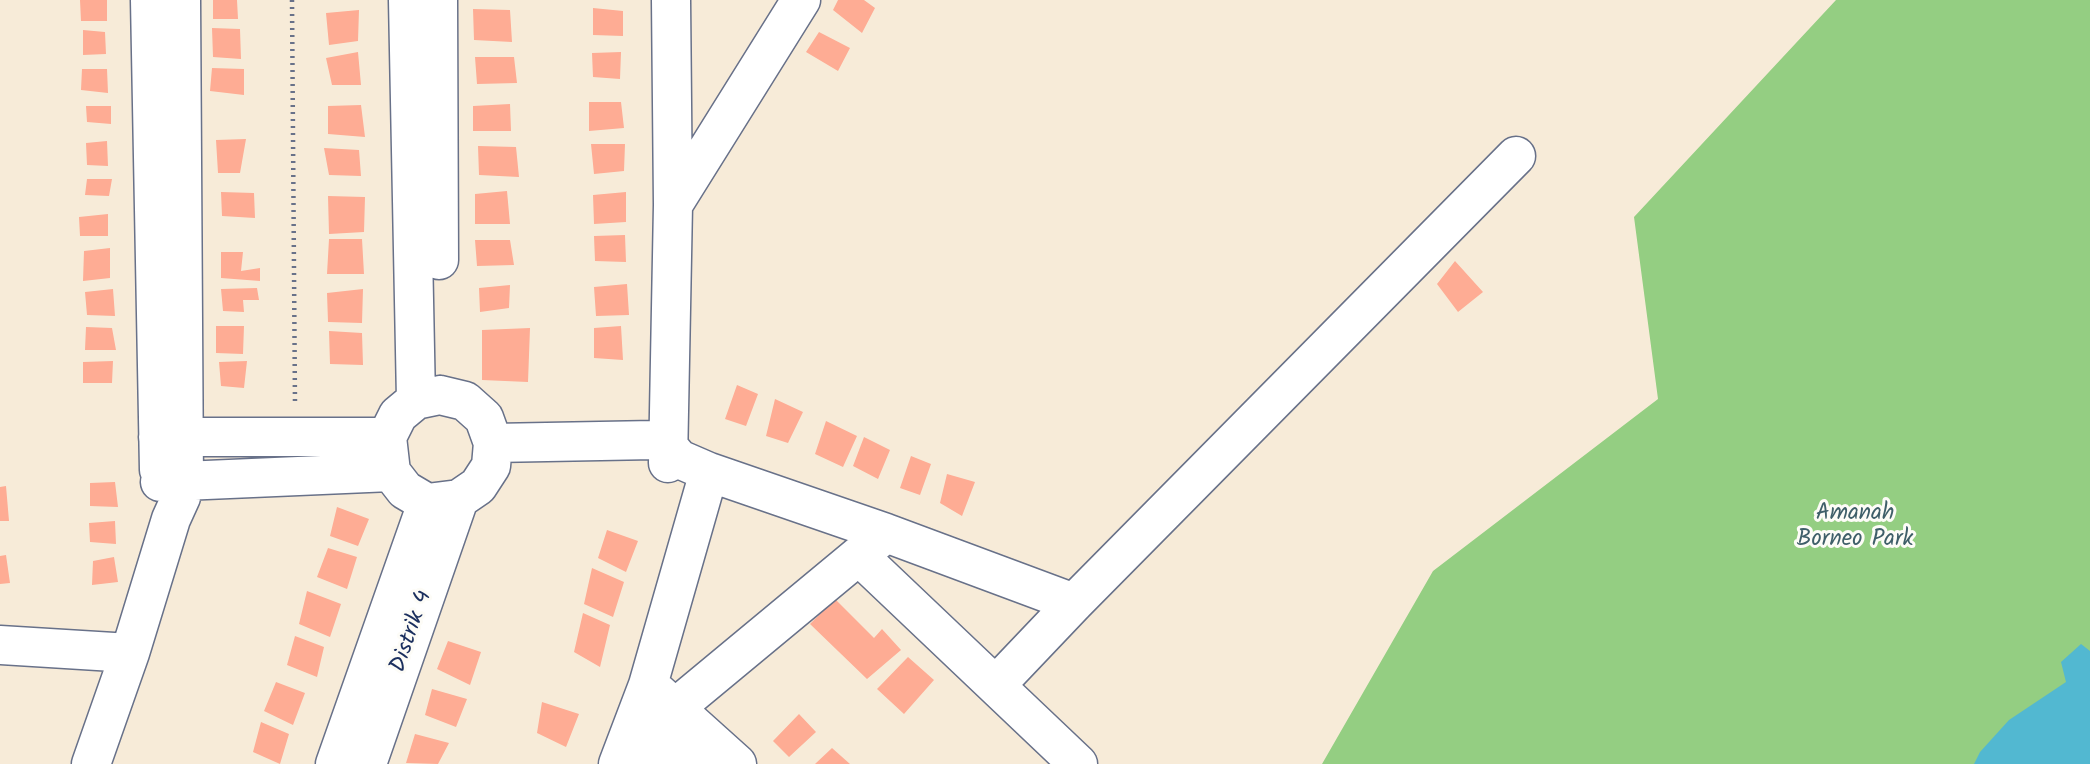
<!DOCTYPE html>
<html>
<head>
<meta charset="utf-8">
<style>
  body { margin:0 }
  canvas { display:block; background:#f7ebd8 }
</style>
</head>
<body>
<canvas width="2090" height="764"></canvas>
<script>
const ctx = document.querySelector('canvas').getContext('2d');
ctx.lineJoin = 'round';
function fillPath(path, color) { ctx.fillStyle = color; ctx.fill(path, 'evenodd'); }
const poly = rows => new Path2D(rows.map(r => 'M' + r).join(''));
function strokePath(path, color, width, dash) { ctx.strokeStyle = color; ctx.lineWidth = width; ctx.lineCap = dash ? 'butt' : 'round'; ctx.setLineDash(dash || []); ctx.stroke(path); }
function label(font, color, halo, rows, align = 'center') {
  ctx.font = font + ' Kalam,sans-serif'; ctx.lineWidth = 6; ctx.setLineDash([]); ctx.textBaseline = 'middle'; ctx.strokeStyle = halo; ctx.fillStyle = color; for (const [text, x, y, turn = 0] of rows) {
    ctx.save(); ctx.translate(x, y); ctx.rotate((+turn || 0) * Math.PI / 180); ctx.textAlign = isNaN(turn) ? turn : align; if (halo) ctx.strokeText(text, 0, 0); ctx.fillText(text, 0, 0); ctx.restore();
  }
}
fillPath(poly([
  [1836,0,2090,0,2090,764,1322,764,1433,571,1658,399,1634,217]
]), '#94ce82');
fillPath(poly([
  [2081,644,2090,651,2090,764,1974,764,1980,752,2009,720,2066,682,2061,662]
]), '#52b8d1');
fillPath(poly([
  [80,0,107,0,107,21,81,21],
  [213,0,237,0,238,19,213,19],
  [838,0,864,0,875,8,862,33,833,10],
  [593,8,623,11,623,36,593,35],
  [473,9,510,10,512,42,474,40],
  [359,10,358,41,329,45,326,13],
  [212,28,240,29,241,59,213,57],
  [83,30,105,32,106,54,83,55],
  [819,32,850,48,838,71,806,52],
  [358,52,361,85,332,85,326,58],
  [621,52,620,79,593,77,592,53],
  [475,57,514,57,517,83,477,84],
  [212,68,244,69,244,95,210,91],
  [82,69,107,69,108,93,81,90],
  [589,102,621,102,624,128,589,131],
  [510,104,511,131,473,131,473,106],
  [361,105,365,137,328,134,328,106],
  [86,106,111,106,111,124,87,122],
  [246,139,240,173,218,173,216,140],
  [107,141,108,166,87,165,86,143],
  [591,144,625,144,624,171,594,174],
  [478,146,516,147,519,177,479,175],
  [324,148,359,150,361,176,329,175],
  [87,179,112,179,109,196,85,195],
  [507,191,510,224,475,224,475,194],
  [221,192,254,193,255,218,222,216],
  [626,192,626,222,594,224,593,195],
  [328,196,365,197,364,232,329,234],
  [108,214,108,236,80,236,79,217],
  [625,235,626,262,595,261,594,236],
  [329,239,362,239,364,274,327,274],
  [475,240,510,240,514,265,477,266],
  [110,248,110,278,83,281,84,251],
  [221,252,243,252,241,271,260,268,260,281,221,278],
  [1455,261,1483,292,1458,312,1437,284],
  [627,284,629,315,596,316,594,287],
  [510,285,509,308,480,312,479,288],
  [257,288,259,300,243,300,244,312,223,311,221,289],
  [113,289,115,316,87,315,85,292],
  [363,289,362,323,328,322,327,293],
  [216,326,244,326,243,354,216,353],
  [621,326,623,360,594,358,594,328],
  [86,327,112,328,116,350,85,350],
  [530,328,528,382,482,380,482,330],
  [329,331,362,333,363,365,330,364],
  [113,361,112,383,83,383,83,362],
  [247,361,244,388,221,386,219,362],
  [737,385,758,394,746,426,725,419],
  [775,399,803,412,788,443,766,436],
  [826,421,857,436,843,467,815,454],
  [864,437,890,450,878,479,853,466],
  [911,456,931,464,920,495,900,488],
  [947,474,975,482,962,516,940,503],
  [115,482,118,507,90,506,90,483],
  [6,486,9,521,0,521,0,487],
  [337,507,369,519,358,546,330,536],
  [115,521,116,544,90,542,89,523],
  [607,530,638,541,626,572,598,558],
  [328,548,357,557,347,589,317,577],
  [6,555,10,583,0,584,0,556],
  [114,557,118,582,92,585,93,561],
  [592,568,624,582,613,617,584,604],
  [307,591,341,604,330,637,299,624],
  [835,599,874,638,882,629,901,650,867,679,810,624],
  [583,613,610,625,600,667,574,652],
  [295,636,324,647,317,677,287,665],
  [448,641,481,652,470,685,437,669],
  [908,657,934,680,904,714,877,689],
  [276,682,305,693,293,725,264,711],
  [432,689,467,699,456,727,425,715],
  [542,702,579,714,566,747,537,733],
  [799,714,816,732,789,757,773,741],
  [261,722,289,734,280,764,253,752],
  [415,734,449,743,438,764,406,763],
  [832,748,850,764,815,764]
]), '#feac94');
const minor = poly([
  [150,0,159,470],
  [408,0,416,400],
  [438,0,439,260],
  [673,205,801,0],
  [440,395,465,401,484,418,493,443,491,466,478,486,459,499,427,503,405,490,391,472,387,437,398,415,416,400,440,395],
  [158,437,387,437],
  [493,443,654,440,668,446,679,459,709,472,886,533,1074,603],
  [668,463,673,205,671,0],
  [160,482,391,472],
  [859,556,1078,764],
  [0,645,130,653],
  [996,685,1074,603,1516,156],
  [658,693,737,764],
  [642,719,693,764],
  [91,764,130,653,171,519,181,497,184,481,181,0],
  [335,764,427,503],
  [367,764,459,499],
  [618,764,648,685,709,472],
  [649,764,660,735,675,708,886,533]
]);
strokePath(minor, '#687189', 41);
strokePath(poly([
  [292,0,295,405]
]), '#687189', 4.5, [2, 5]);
strokePath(minor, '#fff', 38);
label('23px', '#3f5f69', '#fdfcf7', [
  ["Amanah",1855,515],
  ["Borneo Park",1855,541]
]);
label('23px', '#1b2f5e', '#fdfcf7', [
  ["Distrik 4",413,632,-71]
]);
</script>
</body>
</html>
